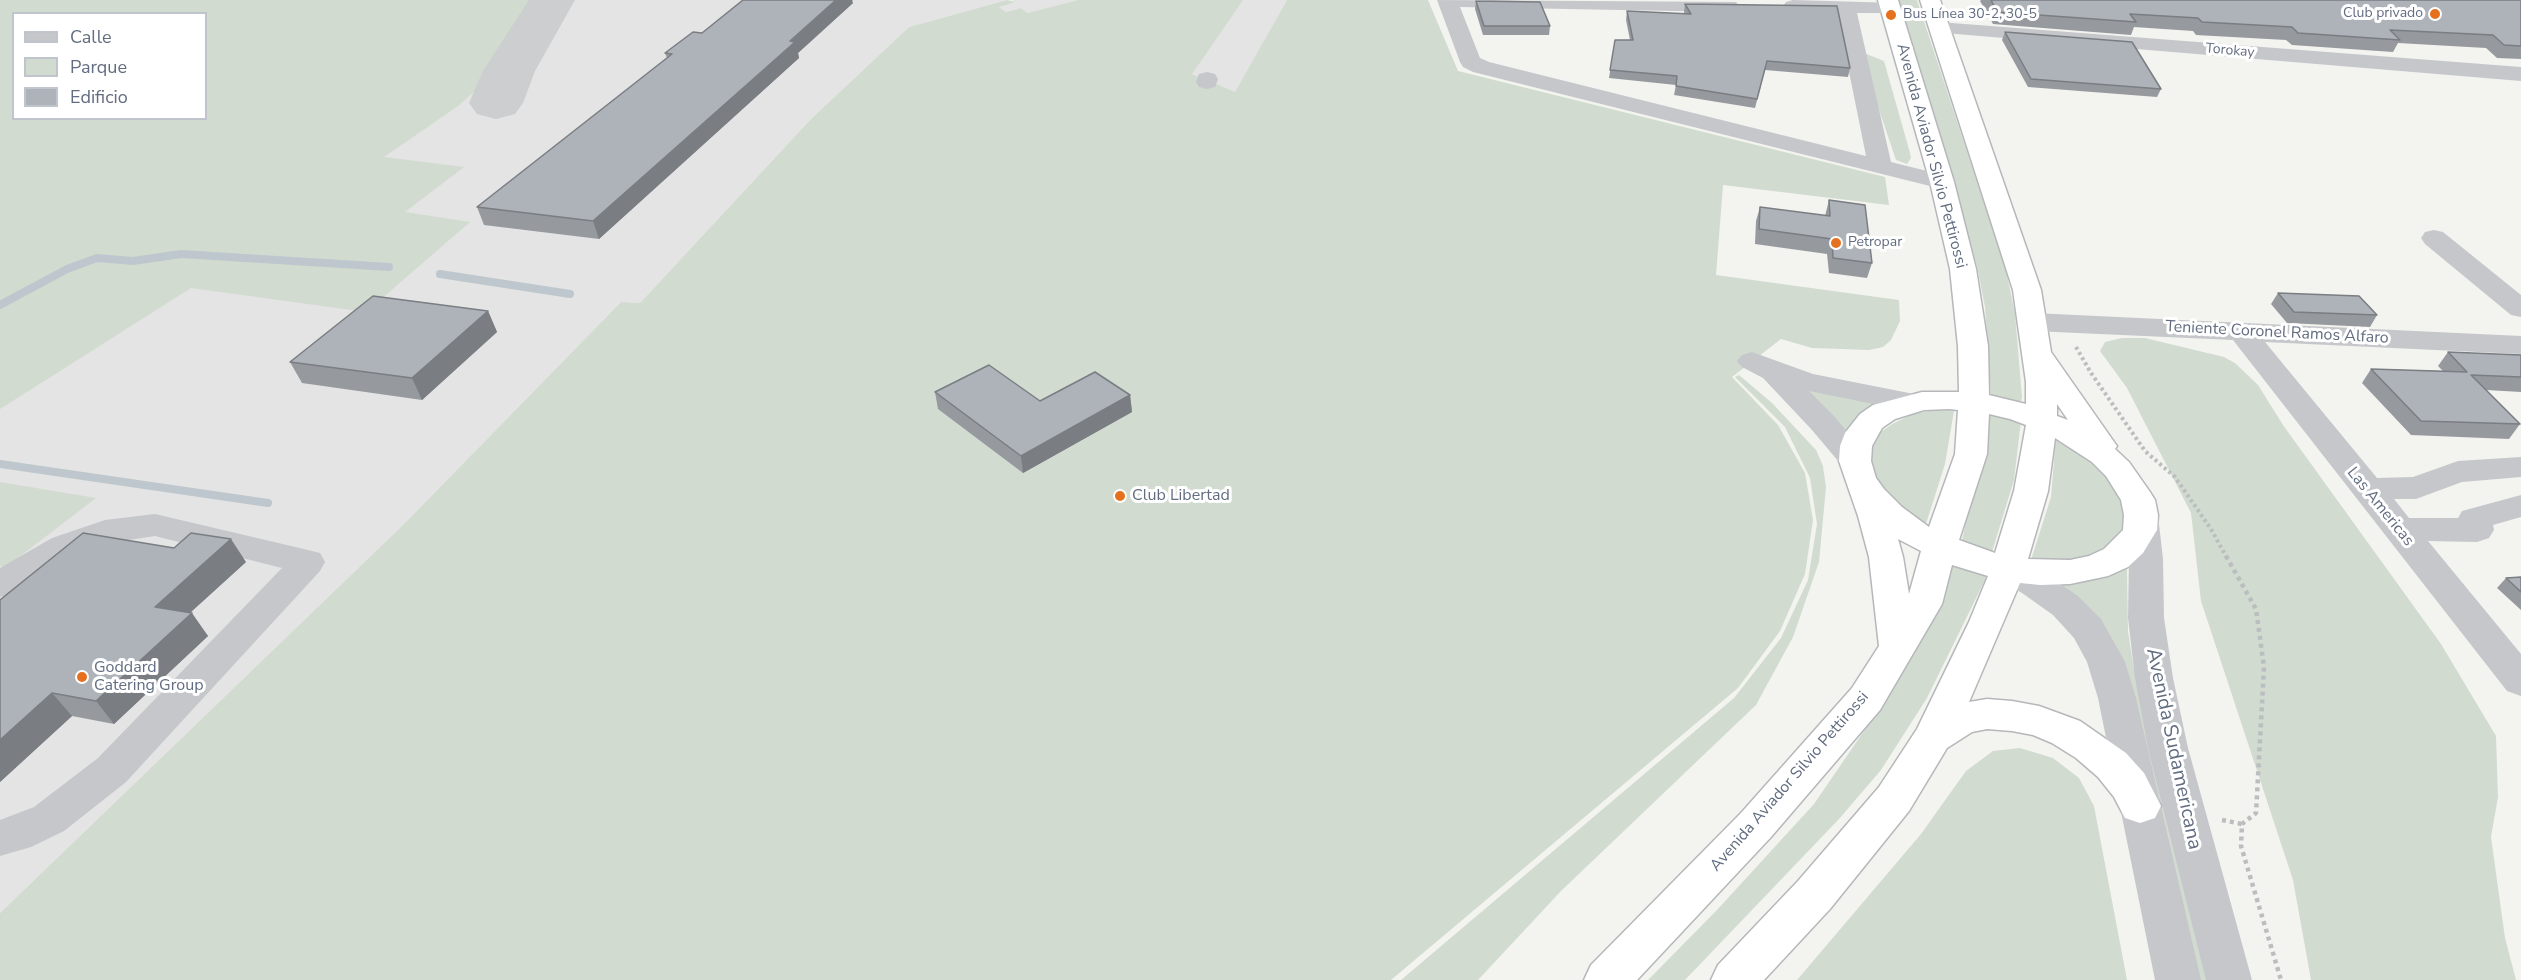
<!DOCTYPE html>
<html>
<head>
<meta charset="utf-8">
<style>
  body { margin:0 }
  #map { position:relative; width:2521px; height:980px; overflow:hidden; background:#f3f4ef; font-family:"Nunito Sans",sans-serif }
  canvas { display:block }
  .legend { position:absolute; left:12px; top:12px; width:195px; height:108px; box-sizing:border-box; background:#fff; border:2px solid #c0c5cd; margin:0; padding:8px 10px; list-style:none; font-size:18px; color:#626d81 }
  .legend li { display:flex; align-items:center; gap:12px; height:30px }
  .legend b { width:30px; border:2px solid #c0c5cd }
</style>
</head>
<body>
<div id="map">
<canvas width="2521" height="980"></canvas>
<ul class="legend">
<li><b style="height:8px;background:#c5c7cb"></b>Calle</li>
<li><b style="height:16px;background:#d2dbd0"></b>Parque</li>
<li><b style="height:16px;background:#aeb3b9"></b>Edificio</li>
</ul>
</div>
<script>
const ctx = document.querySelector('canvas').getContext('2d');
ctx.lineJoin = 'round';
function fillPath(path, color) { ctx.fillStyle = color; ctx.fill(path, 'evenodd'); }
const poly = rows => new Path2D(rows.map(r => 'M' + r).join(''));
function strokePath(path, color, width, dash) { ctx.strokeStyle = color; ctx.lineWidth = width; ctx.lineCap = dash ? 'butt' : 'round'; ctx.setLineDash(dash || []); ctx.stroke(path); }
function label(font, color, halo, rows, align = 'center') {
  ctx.font = font + ' "Nunito Sans",sans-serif'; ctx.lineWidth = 6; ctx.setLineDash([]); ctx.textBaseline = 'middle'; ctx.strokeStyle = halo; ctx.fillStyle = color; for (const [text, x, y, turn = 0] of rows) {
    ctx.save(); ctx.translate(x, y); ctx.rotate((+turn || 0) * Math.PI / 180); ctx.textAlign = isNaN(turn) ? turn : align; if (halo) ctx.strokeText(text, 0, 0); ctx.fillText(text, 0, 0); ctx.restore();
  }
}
fillPath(poly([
  [0,0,1007,0,909,27,811,119,640,303,621,302,404,524,0,913],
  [14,14,206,14,206,118,14,118],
  [1012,0,1078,0,1027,13,1021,8,1006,12,998,6,1014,2],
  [1122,0,1287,0,1235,93,1192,74]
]), '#e3e4e3');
fillPath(poly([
  [0,0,533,0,476,90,458,106,384,157,464,167,405,212,470,222,366,312,191,288,0,409],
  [14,14,206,14,206,118,14,118],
  [1007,0,1015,2,999,7,1006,12,1021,8,1027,13,1078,0,1243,0,1192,74,1235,92,1287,0,1428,0,1458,71,1885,177,1889,205,1723,185,1716,275,1899,300,1900,321,1891,340,1883,347,1869,350,1812,348,1781,339,1732,377,1778,425,1805,473,1813,520,1805,574,1780,631,1738,688,1391,980,0,980,0,913,404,524,621,302,640,303,811,119,909,27],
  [1896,0,1917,0,2006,270,2015,314,2022,397,2020,405,1995,399,1991,395,1985,307,1977,266],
  [1864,53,1884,61,1910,153,1911,158,1907,164,1896,160,1873,92,1867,58],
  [2122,338,2145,338,2224,357,2235,363,2258,385,2283,425,2441,644,2496,736,2498,797,2491,837,2505,938,2516,980,2311,980,2293,880,2201,601,2191,513,2127,388,2100,351,2105,342],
  [1739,375,1772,403,1816,450,1823,466,1826,487,1819,562,1793,637,1756,705,1561,891,1478,980,1401,980,1734,698,1781,638,1808,580,1817,524,1810,478,1785,427,1735,377],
  [1797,384,1884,400,1848,433],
  [1933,410,1954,411,1945,464,1925,527,1882,490,1874,474,1870,460,1871,443,1879,433,1894,423,1913,414],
  [1988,413,2021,421,2014,480,1992,552,1962,541],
  [2056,435,2071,442,2115,483,2127,512,2124,526,2116,539,2102,550,2082,559,2055,563,2031,560,2051,497],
  [0,482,96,498,6,567,0,566],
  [1952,564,1983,573,1986,578,1927,698,1881,770,1839,819,1685,980,1648,980,1717,910,1814,804,1892,690],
  [2125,569,2127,569,2128,631,2133,663,2207,980,2198,980,2061,585,2105,578],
  [2020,748,2053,758,2079,778,2094,806,2127,980,1797,980,1921,834,1966,771,1993,751]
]), '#d2dbd0');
strokePath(poly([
  [440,274,570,294],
  [0,305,67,269,97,258,133,261,181,254,389,267],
  [0,464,268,503]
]), '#bec7cd', 8);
fillPath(poly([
  [529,0,575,0,535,71,523,103,515,114,496,119,477,114,469,103,483,71,529,0]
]), '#cccecf');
const highway = poly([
  [1878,0,1898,0,1954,182,1976,269,1988,346,1989,395,2026,404,2026,382,2013,290,1920,0,1940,0,2041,290,2051,352,2112,439,2117,446,2115,449,2129,462,2150,492,2155,500,2158,515,2157,530,2143,553,2128,567,2108,576,2070,584,2040,585,2020,583,1969,702,1987,699,2012,701,2039,706,2080,721,2126,753,2144,773,2161,806,2155,818,2140,823,2125,818,2114,797,2098,777,2076,758,2052,743,2033,735,2012,731,1987,729,1972,732,1947,748,1909,811,1830,909,1764,980,1711,980,1718,965,1798,881,1879,787,1917,729,1969,622,1988,576,1952,565,1942,604,1880,710,1771,837,1637,980,1584,980,1591,965,1741,813,1852,688,1879,646,1869,557,1858,516,1839,461,1840,446,1845,433,1860,414,1873,405,1922,392,1959,392,1958,346,1950,269,1930,182,1878,0],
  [2057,404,2068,420,2057,416,2057,404],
  [1949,409,1958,410,1955,454,1929,527,1902,507,1884,489,1876,478,1871,461,1872,446,1882,428,1895,419,1924,410,1949,409],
  [1989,414,2010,419,2026,425,2014,491,1995,553,1959,540,1987,454,1989,414],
  [2055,438,2092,462,2106,476,2121,500,2124,515,2123,530,2104,549,2089,556,2070,560,2028,559,2048,491,2055,438],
  [1898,539,1921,551,1909,594,1903,557,1898,539]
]);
strokePath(highway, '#b5b7ba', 3);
strokePath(poly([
  [2076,347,2091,373,2145,451,2175,477,2211,529,2227,558]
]), '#bcbdbf', 4, [3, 3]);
strokePath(poly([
  [2226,556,2256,609,2264,667,2256,813,2242,824,2241,846,2281,980],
  [2222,820,2242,824]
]), '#bcbdbf', 4.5, [4, 4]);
fillPath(poly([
  [1437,0,1736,2,1739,6,1736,10,1729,12,1460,7,1480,58,1489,62,1866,156,1837,12,1793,12,1786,10,1783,6,1786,2,1793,0,1897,3,1900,7,1897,11,1890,13,1857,13,1891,162,1951,177,1954,182,1951,187,1942,189,1473,72,1463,67,1460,62,1437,0],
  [1939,22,2521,67,2521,81,1932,32,1929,28,1932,24,1939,22],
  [1207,72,1215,74,1218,79,1215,87,1207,89,1199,87,1196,82,1199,74,1207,72],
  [2434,230,2443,232,2521,295,2521,317,2511,315,2425,244,2421,238,2425,232,2434,230],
  [2033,313,2521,336,2521,354,2265,342,2377,478,2413,477,2458,461,2521,457,2521,477,2462,482,2416,499,2394,499,2409,518,2458,518,2462,511,2521,495,2521,517,2493,525,2494,530,2489,538,2477,542,2428,541,2521,654,2521,696,2507,691,2233,340,2033,331,2023,328,2019,322,2023,316,2033,313],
  [1752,352,1813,374,1924,396,1928,403,1924,410,1913,412,1809,391,1834,416,1871,461,1866,468,1855,471,1844,468,1812,430,1763,378,1742,367,1737,361,1742,355,1752,352],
  [2141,504,2153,507,2158,515,2163,559,2164,618,2173,678,2188,748,2252,980,2206,980,2148,748,2135,678,2128,618,2129,559,2124,515,2129,507,2141,504],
  [155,514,308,550,320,553,325,562,320,571,126,782,64,831,31,847,0,856,0,820,34,807,98,758,282,568,155,536,109,543,76,554,13,593,0,597,0,568,52,538,105,520,155,514],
  [2008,557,2020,560,2048,575,2079,597,2101,619,2125,662,2136,698,2201,980,2155,980,2098,698,2087,662,2074,638,2053,615,2022,593,1996,578,1990,569,1996,560,2008,557]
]), '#c5c7cb');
fillPath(highway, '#fff');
fillPath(poly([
  [1981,0,2521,0,2521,59,2497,58,2486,48,2398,43,2393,52,2292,45,2286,40,2196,35,2193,31,2134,27,2131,35,1993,24,1980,1],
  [852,1,853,3,798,53,799,58,599,239,484,225,477,207,667,58,665,53,702,33],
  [1476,1,1550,26,1549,35,1483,35,1475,9],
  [1685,4,1850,68,1848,77,1765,70,1755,108,1674,95,1676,85,1609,78,1615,40,1630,40,1626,20,1627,11,1685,14,1684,12],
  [2005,32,2161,89,2157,97,2028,87,2002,40],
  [1829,200,1872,263,1867,278,1829,273,1827,254,1755,244,1756,221,1760,207,1825,216],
  [2278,293,2377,315,2370,327,2287,323,2271,304],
  [488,311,497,332,422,400,302,383,290,362],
  [2448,352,2521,355,2521,392,2486,390,2520,424,2509,439,2411,435,2362,383,2371,369,2443,371,2438,366],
  [935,392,1040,401,1130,395,1132,412,1023,473,938,409],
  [246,562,190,613,208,636,114,724,72,716,0,782,0,600],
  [2521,577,2521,610,2497,588,2506,578]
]), '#969a9f');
fillPath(poly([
  [836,0,853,0,852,1,853,3,798,53,799,58,599,239,593,221],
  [488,311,497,332,422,400,412,378],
  [1130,395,1132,412,1023,473,1021,456],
  [231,539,246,562,172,629,155,607],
  [192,613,208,636,114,724,96,701],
  [52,693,72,716,0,782,0,740]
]), '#7a7d82');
const building = poly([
  [743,0,836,0,790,41,795,42,593,221,477,207,672,54,665,53,693,32,702,33,743,0],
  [1991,0,2521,0,2521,46,2504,45,2493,35,2390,30,2400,40,2298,33,2292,27,2202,22,2198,18,2130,14,2136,22,1997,12,1991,0],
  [1476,1,1540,2,1550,26,1484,26,1476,1],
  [1685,4,1837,6,1850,68,1767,61,1757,99,1676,86,1677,76,1610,70,1615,40,1633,40,1627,11,1691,14,1685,4],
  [2005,32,2132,42,2161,89,2031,79,2005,32],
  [1829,200,1865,205,1872,263,1833,258,1832,239,1759,229,1760,207,1830,216,1829,200],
  [2278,293,2359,296,2377,315,2294,312,2278,293],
  [373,296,488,311,412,378,290,362,373,296],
  [2448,352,2521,355,2521,377,2471,375,2520,424,2421,421,2371,369,2467,372,2448,352],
  [989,365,1040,401,1095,372,1130,395,1021,456,935,392,989,365],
  [83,533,174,548,191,533,231,539,155,607,192,613,96,701,52,693,0,740,0,600,83,533],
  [2521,577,2521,592,2506,578,2521,577]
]);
fillPath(building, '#aeb3b9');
strokePath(building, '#7a7d82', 1.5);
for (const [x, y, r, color] of [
  [2435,14,6,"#e5701d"],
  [1891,15,6,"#e5701d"],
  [1836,243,6,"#e5701d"],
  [1120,496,6,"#e5701d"],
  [82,677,6,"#e5701d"]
]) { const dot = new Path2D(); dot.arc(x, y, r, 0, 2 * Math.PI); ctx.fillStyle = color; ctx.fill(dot); strokePath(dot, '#fff', 2); }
label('14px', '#626d81', '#fff', [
  ["Club privado",2423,14,"right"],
  ["Bus Línea 30-2, 30-5",1903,15],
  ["Petropar",1848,243]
], 'left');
label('14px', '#626d81', '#fff', [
  ["Torokay",2230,51,5]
]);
label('16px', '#626d81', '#fff', [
  ["Avenida Aviador Silvio Pettirossi",1931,156,75],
  ["Teniente Coronel Ramos Alfaro",2277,333,3],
  ["Las Americas",2380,507,51],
  ["Avenida Aviador Silvio Pettirossi",1790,782,-49]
]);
label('16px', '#626d81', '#fff', [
  ["Club Libertad",1132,496],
  ["Goddard",94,668],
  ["Catering Group",94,686]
], 'left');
label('20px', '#626d81', '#fff', [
  ["Avenida Sudamericana",2173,749,78]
]);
</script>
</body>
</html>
